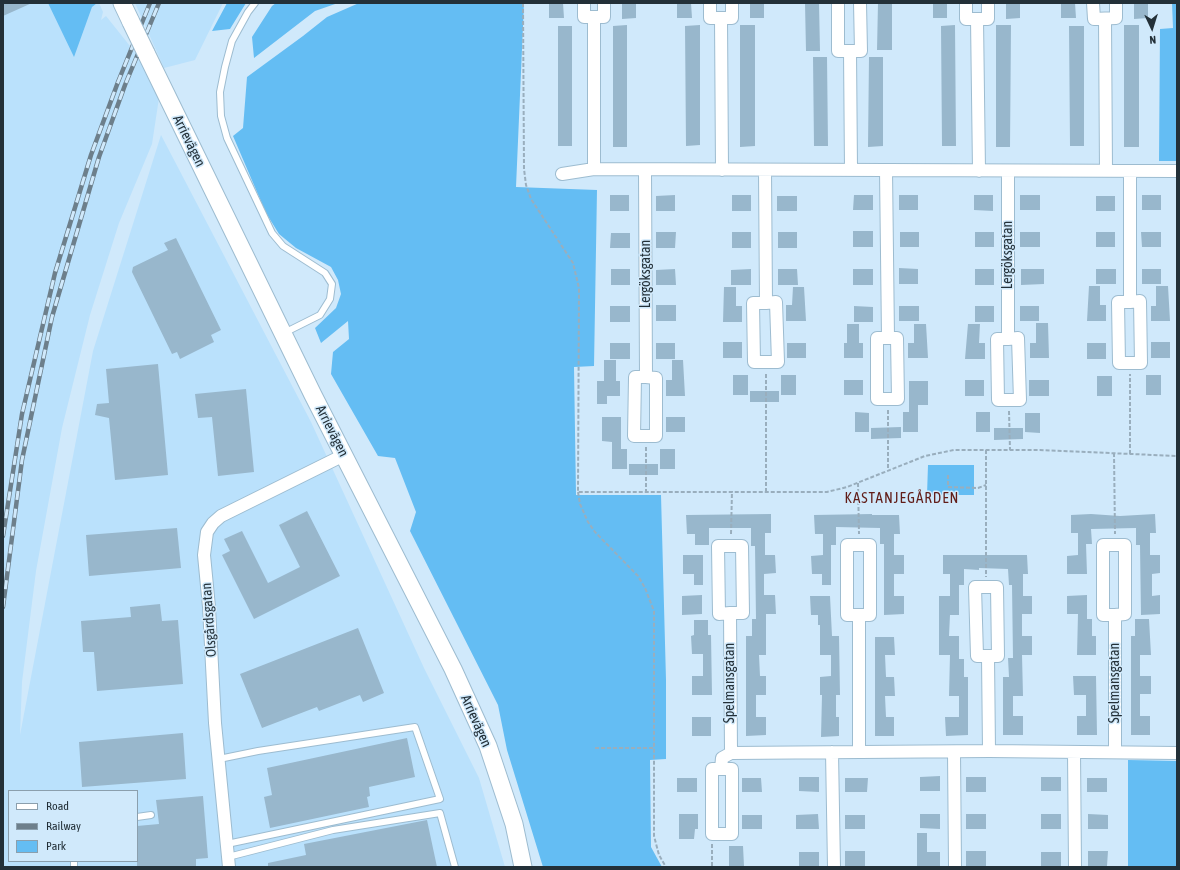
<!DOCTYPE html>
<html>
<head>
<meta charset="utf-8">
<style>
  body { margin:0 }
  #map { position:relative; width:1180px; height:870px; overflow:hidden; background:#d0e9fb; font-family:"Asap Condensed",sans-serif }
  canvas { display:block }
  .frame { position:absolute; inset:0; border:4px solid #233038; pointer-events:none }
  .legend { position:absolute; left:8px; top:790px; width:130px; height:72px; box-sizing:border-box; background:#d0e9fb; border:1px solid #8b9fad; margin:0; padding:5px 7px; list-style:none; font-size:12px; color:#233038 }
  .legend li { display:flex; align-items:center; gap:8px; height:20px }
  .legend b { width:20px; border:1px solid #8b9fad }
  .north { position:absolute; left:1132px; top:8px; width:40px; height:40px; -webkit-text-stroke:3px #d0e9fb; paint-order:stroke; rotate:176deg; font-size:11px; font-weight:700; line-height:16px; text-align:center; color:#233038 }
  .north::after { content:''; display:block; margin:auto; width:14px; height:18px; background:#233038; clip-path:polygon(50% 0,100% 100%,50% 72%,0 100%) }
</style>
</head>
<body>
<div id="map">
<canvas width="1180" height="870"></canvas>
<div class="frame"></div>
<ul class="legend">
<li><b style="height:5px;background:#fff"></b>Road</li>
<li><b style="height:5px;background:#6d7f8b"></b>Railway</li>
<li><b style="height:11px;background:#64bdf3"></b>Park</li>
</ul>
<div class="north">N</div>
</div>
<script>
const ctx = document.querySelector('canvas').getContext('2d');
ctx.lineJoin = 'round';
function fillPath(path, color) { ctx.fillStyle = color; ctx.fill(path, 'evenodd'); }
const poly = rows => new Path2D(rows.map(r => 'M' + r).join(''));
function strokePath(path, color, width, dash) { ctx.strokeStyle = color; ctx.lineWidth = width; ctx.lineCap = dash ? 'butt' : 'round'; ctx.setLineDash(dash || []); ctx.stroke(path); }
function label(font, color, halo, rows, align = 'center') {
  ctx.font = font + ' "Asap Condensed",sans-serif'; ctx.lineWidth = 3; ctx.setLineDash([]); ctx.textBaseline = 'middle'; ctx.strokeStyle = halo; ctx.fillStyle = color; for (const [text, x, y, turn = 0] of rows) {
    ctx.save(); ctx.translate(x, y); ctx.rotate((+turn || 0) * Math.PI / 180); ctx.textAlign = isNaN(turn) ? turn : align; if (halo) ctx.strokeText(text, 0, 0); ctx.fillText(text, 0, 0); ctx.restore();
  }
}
fillPath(poly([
  [3,3,99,3,103,12,101,20,106,16,126,41,143,63,159,98,152,144,119,223,90,315,62,428,36,571,22,682,20,735,93,351,161,135,311,422,424,668,479,778,505,867,3,867],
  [9,791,137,791,137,861,9,861],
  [135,3,223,3,195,60,164,68]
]), '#bae1fc');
fillPath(poly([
  [48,3,97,3,92,7,74,57],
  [227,3,246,3,230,29,212,31],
  [276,3,338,3,315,11,254,58,252,37,272,6],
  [359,3,524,3,516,187,597,190,594,366,574,367,576,495,661,495,666,680,666,759,650,760,651,847,662,867,543,867,507,750,498,705,410,531,416,512,395,458,378,456,331,374,333,352,349,339,348,321,321,343,315,328,336,308,341,294,338,280,331,267,296,248,279,234,266,213,233,136,243,128,247,77,303,36,327,17],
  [1172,3,1177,3,1177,161,1159,161,1160,29,1173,28],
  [928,465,974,465,974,495,927,495],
  [1128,760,1177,761,1177,867,1128,867]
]), '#64bdf3');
fillPath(poly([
  [3,3,32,3,3,16],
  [549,3,563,3,564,18,549,18],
  [622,3,636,3,636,18,622,19],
  [677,3,691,3,692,18,677,18],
  [750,3,764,3,764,18,750,18],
  [805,3,819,3,820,51,806,51],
  [878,3,892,3,892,50,877,50],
  [933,3,947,3,947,18,933,18],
  [1006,3,1020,3,1020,18,1006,19],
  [1061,3,1075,3,1076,18,1061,18],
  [1134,3,1148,3,1148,18,1134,19],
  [627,25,627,147,613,147,613,26],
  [700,25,700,145,686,146,685,26],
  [740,25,755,25,755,146,740,147],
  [955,25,956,146,942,146,941,26],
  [996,25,1011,25,1010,147,996,147],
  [1124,25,1139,25,1139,147,1124,147],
  [558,26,572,26,572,146,558,146],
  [1069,26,1084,26,1084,146,1070,146],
  [813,57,827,57,828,146,814,146],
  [869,57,883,57,883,146,868,147],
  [610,195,629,195,629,211,610,211],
  [675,195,675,211,656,211,656,196],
  [732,195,751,195,751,211,732,211],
  [854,195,873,195,873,210,853,210],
  [899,195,918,195,918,210,899,210],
  [974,195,993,195,993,211,974,210],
  [1020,195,1040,195,1040,210,1020,210],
  [1142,195,1161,195,1161,210,1142,210],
  [777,196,797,196,797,211,777,211],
  [1096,196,1115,196,1115,211,1096,211],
  [853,231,873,231,873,247,853,247],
  [656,232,676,232,675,248,656,248],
  [732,232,751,232,751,248,732,248],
  [778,232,797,232,797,248,778,248],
  [900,232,919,232,919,247,900,247],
  [975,232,994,232,994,247,975,247],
  [1020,232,1040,232,1040,247,1020,247],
  [1096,232,1115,232,1115,247,1096,247],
  [1141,232,1161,232,1161,247,1142,247],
  [611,233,630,233,630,248,610,248],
  [176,238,221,330,211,335,214,342,180,359,177,352,172,354,132,272,133,267,168,250,164,243],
  [899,268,918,269,918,284,899,284],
  [611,269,630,269,630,285,611,285],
  [675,269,676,285,656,285,656,270],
  [751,269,751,285,731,285,731,270],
  [778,269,797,269,798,285,778,285],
  [853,269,873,269,873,285,853,285],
  [975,269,994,269,994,285,975,285],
  [1021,269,1044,269,1044,284,1021,285],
  [1096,269,1116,269,1116,284,1096,284],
  [1142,269,1161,269,1161,284,1142,284],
  [1089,286,1100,286,1100,305,1106,305,1106,321,1087,321],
  [1156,286,1168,286,1170,321,1151,321,1151,306,1156,306],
  [724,287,736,287,736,306,742,306,742,322,723,322],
  [793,287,804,287,806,321,786,321,786,305,792,305],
  [656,305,676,305,676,321,656,321],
  [610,306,630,306,630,322,610,322],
  [854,306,873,307,873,322,854,322],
  [899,306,919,306,919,321,899,321],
  [975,306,994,306,994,322,975,322],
  [1020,306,1039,306,1039,321,1020,321],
  [1036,323,1048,323,1049,358,1030,358,1030,343,1036,343],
  [847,324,859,324,859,343,863,343,863,358,844,358,844,343,847,343],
  [914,324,926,324,928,358,908,358,908,343,914,343],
  [968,324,980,324,979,343,985,343,985,359,965,359],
  [723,342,742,342,742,358,723,358],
  [1151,342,1170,342,1170,358,1151,358],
  [610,343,630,343,630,359,610,359],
  [656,343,675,343,675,359,656,359],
  [787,343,806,343,806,358,787,358],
  [1087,343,1106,343,1106,359,1087,359],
  [604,360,616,360,616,381,620,381,620,396,607,396,607,404,597,404,597,381,604,381],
  [672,360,683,360,685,396,666,396,666,380,672,380],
  [158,364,168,475,115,480,109,418,95,415,97,404,109,403,106,369],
  [733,375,748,375,748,395,733,395],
  [781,375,796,375,796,395,781,395],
  [1146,375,1161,375,1161,395,1146,395],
  [1097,376,1112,376,1112,396,1097,396],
  [844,380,863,380,863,395,844,395],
  [965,380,984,380,984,396,965,396],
  [1029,380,1049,380,1049,396,1029,396],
  [909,381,928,381,928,405,918,405,918,432,903,432,903,412,909,412],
  [246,389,254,472,218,476,212,417,198,418,195,394],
  [750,391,779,391,779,402,750,402],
  [855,412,869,413,869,432,855,432],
  [976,412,990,412,990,432,976,432],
  [1025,413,1040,413,1040,433,1025,432],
  [602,417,621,417,621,449,627,449,627,469,612,469,612,442,602,441],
  [666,417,685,417,685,432,666,432],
  [901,427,901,438,871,439,871,428],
  [994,428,1023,428,1023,439,994,440],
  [660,449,675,449,675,469,660,469],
  [629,464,658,464,658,475,629,475],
  [307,511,340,576,254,619,222,555,230,551,224,539,242,531,268,583,300,567,279,525],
  [771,514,771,533,765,533,765,555,775,555,776,573,764,574,764,595,775,595,776,614,766,614,766,655,759,655,760,676,766,676,766,695,756,695,756,717,766,717,766,735,746,736,746,636,752,636,752,619,756,619,755,546,751,546,751,528,709,528,709,545,695,545,695,534,687,534,686,515],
  [872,514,872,515,899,515,900,534,894,534,894,555,904,555,904,574,894,574,894,596,904,596,904,614,884,615,884,544,880,544,880,528,836,527,836,545,831,545,831,585,822,585,822,574,812,574,811,556,823,555,823,534,815,534,814,515],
  [1091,514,1120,516,1155,514,1156,533,1150,533,1150,555,1160,555,1160,573,1152,574,1152,596,1160,595,1160,614,1141,615,1140,545,1136,545,1136,528,1091,529,1092,544,1086,544,1087,574,1067,574,1067,556,1078,555,1078,533,1071,533,1071,515],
  [177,528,181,568,89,576,86,535],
  [683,555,703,555,703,585,694,585,694,574,683,574],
  [943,555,1027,555,1028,574,1023,574,1023,596,1032,596,1032,614,1022,614,1022,636,1032,636,1032,655,1022,655,1023,696,1013,696,1013,716,1023,716,1023,735,1003,735,1003,677,1009,677,1008,658,1013,658,1012,585,1009,585,1008,569,979,568,979,570,964,569,964,585,959,585,959,615,950,615,949,636,959,636,959,659,964,659,964,677,968,677,968,735,946,736,945,717,959,717,959,696,949,696,950,655,939,655,939,596,950,596,950,574,943,574],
  [702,595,702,614,682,615,682,596],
  [1087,595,1087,619,1092,619,1092,636,1096,636,1096,655,1077,655,1078,614,1067,614,1067,596],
  [810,596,830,596,832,636,839,636,840,695,836,695,836,717,839,717,839,736,821,737,822,695,820,695,820,677,831,676,831,655,820,655,820,625,818,625,818,615,811,615],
  [160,604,162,621,178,620,183,684,97,691,94,652,83,652,81,621,131,617,130,607],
  [1135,619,1149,619,1151,655,1140,655,1140,676,1151,676,1151,694,1140,694,1140,716,1150,716,1150,735,1131,735,1131,636,1135,636],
  [694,620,708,620,708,635,711,635,712,695,692,695,692,676,703,676,703,654,692,654,691,636,694,635],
  [358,628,384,693,363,702,360,695,319,711,317,707,262,728,240,674],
  [875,637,894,637,895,655,885,655,886,677,894,677,895,696,885,696,886,717,894,717,894,736,875,736],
  [1073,676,1096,676,1097,735,1077,735,1077,716,1086,716,1086,695,1074,695],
  [692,717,711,717,711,736,692,736],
  [183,733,186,779,82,787,79,742],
  [407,738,415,777,369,787,370,796,367,797,369,807,270,828,264,797,272,795,267,768],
  [940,776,940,791,920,791,920,777],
  [799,777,819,777,819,792,799,791],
  [966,777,986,777,986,792,966,792],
  [1041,777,1061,777,1061,791,1041,791],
  [677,778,697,778,697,792,677,792],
  [742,778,761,778,762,792,742,792],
  [845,778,868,778,867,792,845,792],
  [1087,778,1107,778,1107,792,1087,792],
  [203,796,208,858,196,859,196,867,137,867,137,826,159,824,156,800],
  [679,814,698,814,698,829,695,829,694,839,679,839],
  [818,814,819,829,796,829,796,815],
  [920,814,940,814,940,829,920,828],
  [966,814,986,814,986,829,966,829],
  [1041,814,1061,814,1061,829,1041,829],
  [1088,814,1108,815,1108,829,1088,829],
  [742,815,762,815,762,829,742,829],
  [845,815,865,815,865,829,845,829],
  [427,820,437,867,268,867,268,863,306,855,304,844],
  [917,833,927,833,927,852,940,852,940,866,917,866],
  [729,846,743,846,744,866,729,867],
  [845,851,865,851,865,866,845,866],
  [966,851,986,851,986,866,966,866],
  [1088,851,1108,851,1107,866,1088,866],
  [799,852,819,852,819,866,799,866],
  [1041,852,1061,852,1061,866,1041,866]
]), '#98b7cc');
const lane = poly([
  [255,3,248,12,232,41,225,67,220,92,221,116,227,138,272,233,283,246,325,273,332,284,330,299,320,315,284,333],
  [219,759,258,751,415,727,440,799,227,844],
  [137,817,151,815],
  [228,857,333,830,440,813,455,867],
  [74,861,74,867]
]);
const street = poly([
  [584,3,584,17,604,17,604,3],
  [710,3,710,18,732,18,732,3],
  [838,3,838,51,861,51,860,3],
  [966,3,966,19,988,19,988,3],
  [1093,3,1094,19,1116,18,1116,3],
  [721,18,722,170],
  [977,19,979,171],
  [1105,19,1106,171],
  [850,51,851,170],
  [594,169,594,17],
  [645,170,646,377,635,377,634,436,656,436,656,378,646,377],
  [765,170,766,303,753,303,754,362,778,362,776,302,766,303],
  [886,170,888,338,877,338,877,399,898,399,897,338,888,338],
  [1130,171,1130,302,1118,302,1119,363,1141,363,1140,301,1130,302],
  [562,174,594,169,1177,171],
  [1008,339,1018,338,1020,400,998,400,997,339,1008,339,1008,171],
  [730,613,719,614,718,546,742,546,743,613,730,613,731,753],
  [1115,615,1103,615,1103,545,1125,545,1125,614,1115,615,1115,752],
  [988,656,977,656,975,587,997,587,998,656,988,656,989,751],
  [832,752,834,867],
  [859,752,859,615,870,615,870,545,847,545,847,615,859,615],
  [954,752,955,867],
  [1074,752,1075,867],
  [721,769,732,769,732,834,712,834,712,769,721,769,722,758,731,753,989,751,1177,753],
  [229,867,215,723,209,607,204,555,207,532,213,523,221,516,344,455]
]);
const secondary = poly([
  [122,3,131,22],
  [146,53,313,395,453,669,488,746,514,824,523,867]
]);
strokePath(lane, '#9dbcd0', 8);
strokePath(street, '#9dbcd0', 14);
strokePath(secondary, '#9dbcd0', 19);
strokePath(poly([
  [523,3,524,169,526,185,531,199,573,263,579,288,578,492,827,492,847,487,925,456,954,450,1040,450,1177,456],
  [766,374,766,493],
  [888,410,888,471],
  [1009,411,1010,450],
  [646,447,646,491],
  [986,450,986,577],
  [1114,453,1115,534],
  [1130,454,1130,374],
  [948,475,948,487,978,488,986,485],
  [858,483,859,534],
  [578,492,580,504,588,522,595,532,638,576,645,588,654,611,654,836,659,855,666,867],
  [731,534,732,491],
  [595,748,653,748],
  [712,844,712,867]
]), '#99aebd', 2, [4, 2]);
strokePath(lane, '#fff', 6);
strokePath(street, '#fff', 12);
strokePath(secondary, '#fff', 17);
const rail = poly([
  [3,536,22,414,55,273,91,155,118,82,150,3],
  [3,607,22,460,52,317,99,157,125,85,159,3]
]);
strokePath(rail, '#6d7f8b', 4.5);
strokePath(rail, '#d0e9fb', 3, [9]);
const secondaryBridge = poly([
  [131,22,146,53]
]);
strokePath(secondaryBridge, '#9dbcd0', 19, []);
strokePath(secondaryBridge, '#fff', 17);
label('14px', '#233038', '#d0e9fb', [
  ["Arrievägen",189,141,64],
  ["Lergöksgatan",1008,255,-90],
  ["Lergöksgatan",646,274,-90],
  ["Arrievägen",332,431,63],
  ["Olsgårdsgatan",209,620,-94],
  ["Spelmansgatan",730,683,-90],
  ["Spelmansgatan",1115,683,-90],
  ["Arrievägen",476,721,66]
]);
ctx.letterSpacing = '1px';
label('15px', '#611d18', '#d0e9fb', [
  ["KASTANJEGÅRDEN",902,498]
]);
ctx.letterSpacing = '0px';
</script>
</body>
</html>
